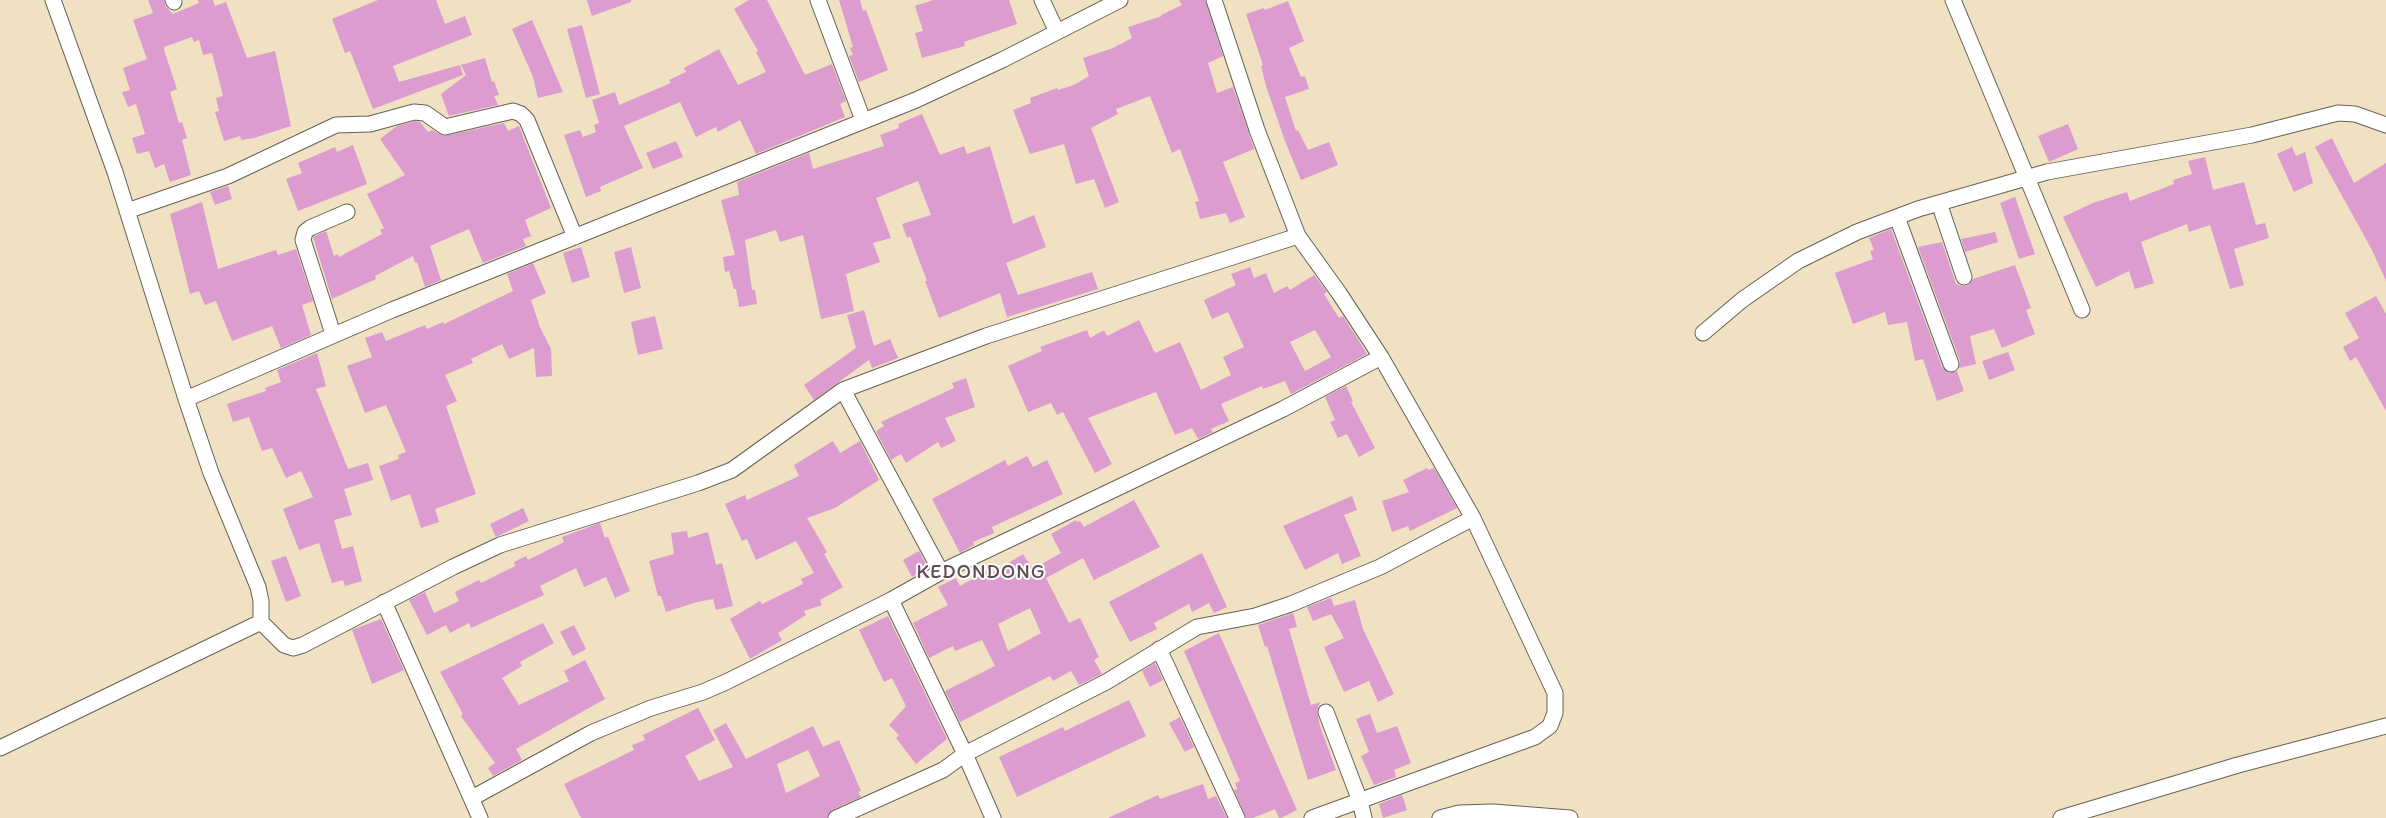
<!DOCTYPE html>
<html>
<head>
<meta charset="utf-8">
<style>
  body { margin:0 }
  canvas { display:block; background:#efe1c2 }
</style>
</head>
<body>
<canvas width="2386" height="818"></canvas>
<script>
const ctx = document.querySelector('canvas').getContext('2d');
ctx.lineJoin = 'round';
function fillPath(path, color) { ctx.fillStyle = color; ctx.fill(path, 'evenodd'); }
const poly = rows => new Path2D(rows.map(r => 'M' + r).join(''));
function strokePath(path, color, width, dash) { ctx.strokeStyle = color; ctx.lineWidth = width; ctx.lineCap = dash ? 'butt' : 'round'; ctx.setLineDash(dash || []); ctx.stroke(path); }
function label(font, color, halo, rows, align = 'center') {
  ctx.font = font + ' Itim,sans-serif'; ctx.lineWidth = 4; ctx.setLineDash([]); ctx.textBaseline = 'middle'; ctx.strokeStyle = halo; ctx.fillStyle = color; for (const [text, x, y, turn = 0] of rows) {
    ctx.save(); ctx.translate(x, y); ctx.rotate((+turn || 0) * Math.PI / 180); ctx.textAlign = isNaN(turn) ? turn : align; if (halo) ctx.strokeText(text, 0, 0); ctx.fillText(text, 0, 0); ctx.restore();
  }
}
fillPath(poly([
  [148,0,164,0,166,7,173,14,199,3,198,0,213,0,215,6,226,2,247,58,275,51,291,126,254,138,241,140,240,136,224,141,215,112,219,111,216,98,223,96,212,53,203,55,199,40,194,42,192,37,164,47,164,50,177,89,170,92,179,123,182,122,187,138,182,140,191,175,170,182,164,164,155,168,149,151,137,154,132,138,145,134,136,104,128,107,122,92,130,90,123,68,147,59,133,20,153,13],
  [378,0,436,0,445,24,465,16,472,35,393,66,399,82,460,65,463,75,373,109,350,51,345,53,332,19],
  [587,0,631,0,631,2,592,16],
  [749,0,767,0,805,75,832,64,846,101,840,104,845,117,756,154,740,120,718,132,716,127,696,137,680,102,624,126,643,168,600,187,601,191,586,197,564,135,580,130,583,137,596,132,594,125,599,123,592,100,615,92,619,105,671,83,669,80,686,72,684,68,719,49,738,85,766,72,756,52,758,51,734,9],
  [839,0,860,0,863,11,866,10,888,70,859,82,849,56,853,55,850,48,853,47],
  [933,0,1009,0,1017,24,964,42,965,46,922,58,915,33,923,31,915,6],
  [1179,0,1205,0,1223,56,1208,63,1217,93,1233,87,1254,149,1223,162,1245,217,1230,223,1226,213,1200,219,1195,202,1199,201,1180,149,1172,153,1150,96,1116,109,1118,114,1091,128,1119,202,1105,208,1094,179,1076,184,1064,144,1030,154,1013,110,1031,103,1030,98,1057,88,1058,90,1074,85,1089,76,1083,58,1113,48,1132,38,1128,27,1162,16,1161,15,1182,5],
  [1288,1,1304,41,1289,48,1301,77,1305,76,1309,89,1285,97,1296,131,1298,130,1308,150,1329,142,1338,165,1301,180,1285,141,1266,86,1261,66,1263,65,1246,14,1264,8,1265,10],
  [532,20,563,92,538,98,533,77,512,29],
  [582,25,600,94,586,98,567,29],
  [485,58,492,82,494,81,499,95,494,96,498,105,449,116,441,94,466,75,461,65],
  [922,114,940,155,964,146,967,154,990,146,1013,224,1034,215,1046,247,1006,263,1018,295,1092,272,1098,289,1007,317,1000,293,939,318,925,281,927,281,910,236,907,238,902,224,931,215,918,181,876,198,891,238,873,243,880,262,846,274,854,311,821,319,803,235,780,242,776,230,745,240,752,290,755,290,757,304,739,307,736,289,734,289,729,271,725,272,723,257,735,255,721,200,739,195,737,182,809,153,813,169,884,146,880,135,899,128,898,124],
  [415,121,420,122,428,132,432,130,444,136,504,123,508,131,519,126,551,208,525,220,531,236,523,239,526,246,483,263,469,229,430,246,441,280,425,287,417,262,415,263,413,256,375,276,376,279,332,299,313,237,326,231,334,256,338,254,339,257,382,234,380,230,384,228,367,194,405,175,380,139,397,126],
  [2068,124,2078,149,2049,162,2038,136],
  [2332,138,2354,183,2386,163,2386,281,2372,250,2315,147],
  [676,141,683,157,653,169,646,153],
  [353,145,367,184,298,211,286,179,302,173,298,163,335,147,337,152],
  [2292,147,2296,156,2305,152,2313,183,2294,192,2277,154],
  [2205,157,2213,190,2244,182,2256,225,2265,223,2269,238,2234,249,2244,285,2230,289,2210,225,2189,232,2187,224,2141,242,2154,283,2135,289,2129,271,2096,287,2063,217,2093,203,2127,192,2130,201,2174,184,2173,180,2192,174,2188,161],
  [228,186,232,199,215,205,210,192],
  [2015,197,2035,254,2019,259,2000,203],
  [202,202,218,269,276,250,278,255,296,249,313,301,302,305,311,335,281,348,272,326,232,341,216,301,205,305,199,291,190,294,170,214],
  [1891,229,1942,367,1949,373,1957,371,1964,391,1937,401,1923,359,1915,361,1907,322,1888,325,1885,312,1853,324,1835,273,1873,259,1870,251,1874,250,1869,238],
  [1995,232,1998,242,1965,252,1961,239],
  [1942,242,1956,284,1962,286,1967,286,1973,279,2015,265,2031,308,2026,310,2035,334,2002,348,1994,329,1970,336,1976,364,1959,368,1960,361,1918,247],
  [581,247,590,277,572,283,563,253],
  [631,247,641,288,624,293,614,252],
  [533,263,546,293,531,300,540,327,551,349,552,376,536,377,534,348,509,359,502,344,471,359,473,363,445,375,457,401,446,406,476,494,435,509,439,522,421,528,410,494,391,501,379,466,399,459,398,455,406,452,386,405,365,413,347,366,372,357,365,338,382,332,386,341,425,325,427,329,443,322,444,324,513,291,507,274],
  [1250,267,1254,278,1266,273,1274,293,1287,286,1290,290,1314,275,1327,292,1324,294,1339,318,1343,316,1367,354,1291,394,1285,381,1263,389,1262,386,1221,404,1229,421,1211,429,1213,432,1198,439,1192,428,1175,435,1156,392,1088,418,1112,464,1095,473,1063,412,1057,415,1051,403,1028,412,1008,366,1042,351,1040,347,1087,330,1090,338,1104,330,1107,336,1139,320,1155,353,1180,342,1201,390,1231,375,1223,357,1244,347,1228,312,1212,319,1204,300,1236,285,1231,274],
  [1315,330,1331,357,1305,371,1290,342],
  [2376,296,2386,314,2386,411,2356,357,2350,361,2343,347,2359,338,2345,313],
  [864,310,874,346,890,339,898,358,872,368,869,360,814,400,804,385,856,348,847,315],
  [655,316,663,349,638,355,631,322],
  [2008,352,2015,370,1989,380,1982,361],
  [317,353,326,386,316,389,348,469,368,463,373,480,344,489,352,515,334,520,342,549,353,546,362,581,345,586,343,580,332,583,319,543,299,550,283,509,313,497,301,471,286,478,272,448,262,451,249,417,233,422,227,404,266,391,265,388,281,382,277,370],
  [966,378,975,407,945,418,956,441,941,448,938,442,906,463,901,454,891,460,876,431,884,426,881,422,954,388,952,383],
  [1346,386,1353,401,1351,402,1375,448,1359,457,1347,434,1338,438,1330,422,1335,420,1325,397],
  [833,441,840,453,860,441,879,480,835,508,807,518,827,552,824,554,843,587,820,600,822,605,804,611,806,615,778,633,782,640,750,659,730,619,760,601,762,604,803,584,801,579,814,573,796,541,756,560,747,539,742,541,725,504,745,495,747,500,799,476,794,465],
  [1027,456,1033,467,1047,460,1063,494,992,527,994,533,973,542,974,545,960,553,932,499,1005,460,1008,466],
  [1427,468,1428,470,1434,468,1457,508,1410,531,1408,526,1392,532,1382,501,1409,492,1403,480],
  [1352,496,1357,510,1344,515,1361,556,1342,564,1338,553,1305,570,1283,526],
  [1134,500,1160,547,1094,580,1083,558,1046,578,1069,623,1080,618,1099,657,1094,660,1102,674,1079,685,1071,671,1053,681,1050,676,960,722,945,691,995,666,982,640,955,651,953,646,929,658,913,623,948,605,938,587,956,578,960,586,989,570,991,574,1023,554,1033,569,1061,553,1051,534,1076,520,1077,522,1080,521,1084,527],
  [1030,608,1041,633,1008,651,998,624],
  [523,508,529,521,496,537,490,524],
  [600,523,605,538,608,537,630,591,615,598,606,577,584,587,576,568,540,586,544,595,471,628,469,623,450,633,446,625,427,635,409,600,425,592,434,613,459,601,455,592,479,580,481,583,515,566,514,562,526,556,528,560,564,542,562,537],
  [687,531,688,538,708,532,716,565,722,563,733,606,716,610,713,599,697,602,666,612,661,596,658,596,649,561,674,554,671,533],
  [919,551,928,568,912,577,903,560],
  [1202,553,1227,607,1214,613,1209,603,1192,612,1189,604,1154,623,1157,629,1130,642,1109,602],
  [286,556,301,596,286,602,271,561],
  [1331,598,1334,606,1355,600,1363,629,1394,694,1378,702,1369,681,1344,692,1324,647,1344,638,1331,614,1313,621,1307,607],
  [1293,613,1297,627,1289,629,1311,705,1320,702,1317,711,1320,726,1336,770,1308,780,1267,646,1265,647,1258,625],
  [888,616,947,739,916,764,896,738,899,735,889,725,906,706,892,678,884,682,859,630],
  [381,619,404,670,372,684,352,630],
  [543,623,554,643,520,662,522,666,502,678,519,705,569,681,564,671,585,660,605,699,516,749,522,760,493,776,488,768,495,763,461,716,463,714,440,672],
  [574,625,586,649,573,656,560,632],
  [1219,633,1297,810,1281,818,1279,818,1275,809,1253,818,1246,818,1234,790,1237,789,1235,783,1240,781,1184,651],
  [1155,663,1163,680,1150,687,1142,671],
  [1129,700,1146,736,1017,797,999,757,1063,727,1065,731],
  [698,708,715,740,685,756,699,781,733,767,713,730,726,723,746,759,813,726,823,747,839,740,861,791,858,792,861,797,832,810,827,818,581,818,564,784,634,750,632,745,645,740,643,735],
  [808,750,820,776,786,793,777,764],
  [1370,714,1377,733,1397,726,1411,763,1394,770,1396,777,1374,785,1361,756,1369,752,1356,719],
  [1180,717,1194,747,1185,752,1169,723],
  [1203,784,1208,799,1216,796,1227,818,1108,818,1158,795,1160,799],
  [1402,795,1407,810,1383,818,1379,804]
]), '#dc9ccf');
const minor = poly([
  [53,0,115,172,186,399],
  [173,0,174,2],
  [818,0,863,120],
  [1042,0,1057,32],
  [1214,0,1257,130,1298,236,1339,293,1381,357,1473,518,1555,693,1555,713,1550,726,1535,737,1312,818],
  [1953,0,2082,310],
  [1939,203,1964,277],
  [127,211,228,176,336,125,370,124,414,112,425,113,445,127,513,111,521,114,527,120,575,237],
  [1897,217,1951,364],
  [1703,333,1742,300,1798,261,1857,232,1918,209,2047,172,2252,135,2338,113,2355,114,2386,125],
  [333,334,303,240,305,232,310,228,347,212],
  [843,390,941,572],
  [891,600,965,754,993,818],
  [384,602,480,818],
  [261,622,284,645,293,648,303,645,453,567,500,545,698,483,732,470,843,390,986,336,1298,236],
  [1159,649,1237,818],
  [1326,712,1360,801,1364,818],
  [0,748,261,622,261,601,258,587,211,473,186,399,392,310,916,100,1002,60,1120,0],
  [472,798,591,733,651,708,703,692,726,682,891,600,941,572,1283,409,1381,357],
  [836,818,943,770,965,754,1106,682,1197,627,1255,616,1291,604,1380,567,1473,518],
  [1440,818,1459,813,1493,812,1570,818],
  [2061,818,2238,765,2386,726]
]);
strokePath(minor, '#666156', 17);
strokePath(minor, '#fff', 15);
ctx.letterSpacing = '1px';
label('20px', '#5f495b', '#fdfcf7', [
  ["KEDONDONG",981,573]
]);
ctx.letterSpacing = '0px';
</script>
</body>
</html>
